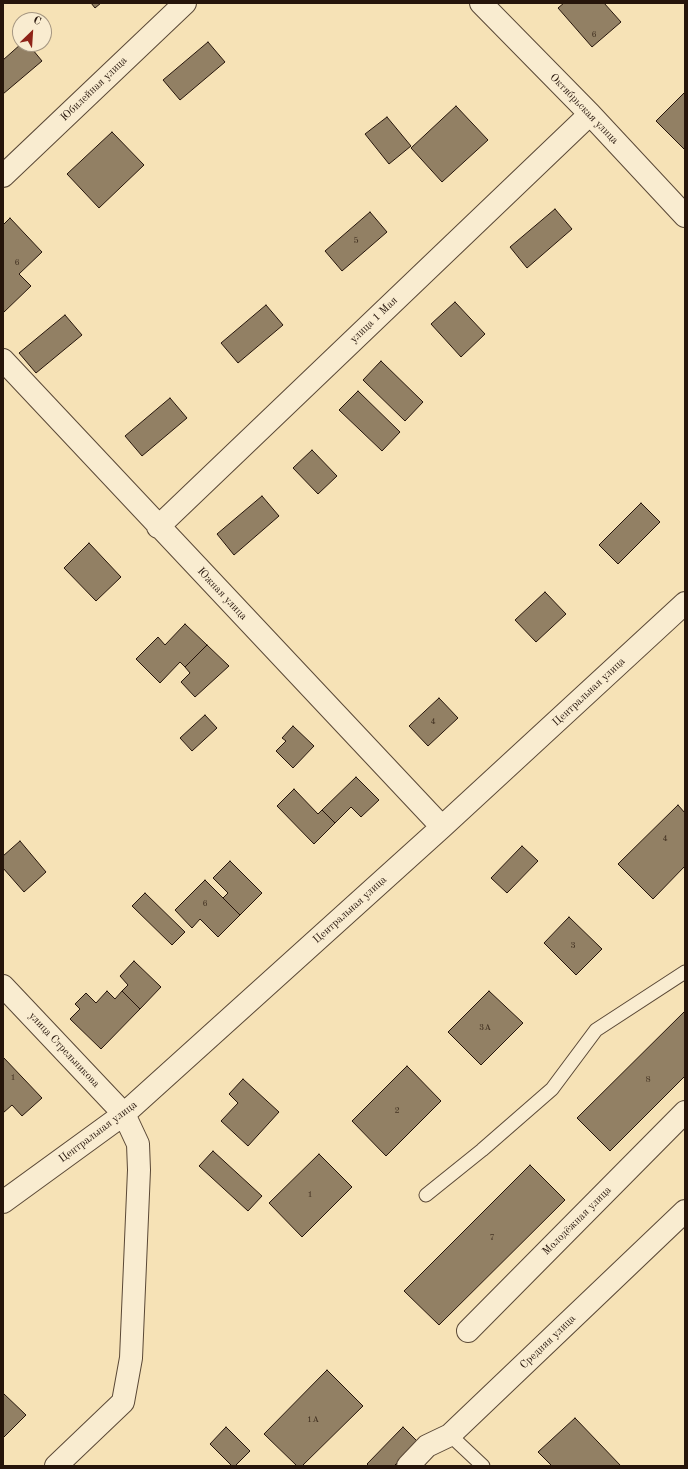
<!DOCTYPE html>
<html>
<head>
<meta charset="utf-8">
<style>
  body { margin:0 }
  #map { position:relative; width:688px; height:1469px; overflow:hidden; background:#f6e2b6; font-family:"Old Standard TT",serif }
  canvas { display:block }
  .frame { position:absolute; inset:0; border:4px solid #26150b; pointer-events:none }
  .north { position:absolute; left:12px; top:12px; width:40px; height:40px; box-sizing:border-box; background:#f9ecd0; border:1px solid #a59681; border-radius:50%; rotate:25deg; font-size:11px; font-weight:700; line-height:16px; text-align:center; color:#26150b }
  .north::after { content:''; display:block; margin:auto; width:14px; height:18px; background:#8f2418; clip-path:polygon(50% 0,100% 100%,50% 72%,0 100%) }
</style>
</head>
<body>
<div id="map">
<canvas width="688" height="1469"></canvas>
<div class="frame"></div>
<div class="north">С</div>
</div>
<script>
const ctx = document.querySelector('canvas').getContext('2d');
ctx.lineJoin = 'round';
function fillPath(path, color) { ctx.fillStyle = color; ctx.fill(path, 'evenodd'); }
const poly = rows => new Path2D(rows.map(r => 'M' + r).join(''));
function strokePath(path, color, width, dash) { ctx.strokeStyle = color; ctx.lineWidth = width; ctx.lineCap = dash ? 'butt' : 'round'; ctx.setLineDash(dash || []); ctx.stroke(path); }
function label(font, color, halo, rows, align = 'center') {
  ctx.font = font + ' "Old Standard TT",serif'; ctx.lineWidth = 3; ctx.setLineDash([]); ctx.textBaseline = 'middle'; ctx.strokeStyle = halo; ctx.fillStyle = color; for (const [text, x, y, turn = 0] of rows) {
    ctx.save(); ctx.translate(x, y); ctx.rotate((+turn || 0) * Math.PI / 180); ctx.textAlign = isNaN(turn) ? turn : align; if (halo) ctx.strokeText(text, 0, 0); ctx.fillText(text, 0, 0); ctx.restore();
  }
}
const building = poly([
  [91,3,101,3,95,8,91,3],
  [564,3,604,3,621,22,592,47,558,8,564,3],
  [208,42,225,62,180,100,163,80,208,42],
  [21,44,28,44,42,61,3,94,3,60,21,44],
  [685,92,685,150,656,121,685,92],
  [456,106,488,140,442,182,411,148,456,106],
  [387,117,411,146,389,164,365,134,387,117],
  [112,132,144,165,99,208,67,174,112,132],
  [555,209,572,229,527,268,510,247,555,209],
  [370,212,387,232,342,271,325,251,370,212],
  [10,218,42,252,19,274,31,286,3,313,3,225,10,218],
  [455,302,485,334,461,357,431,324,455,302],
  [266,305,283,325,238,363,221,343,266,305],
  [65,315,82,335,36,373,19,353,65,315],
  [381,361,423,402,405,421,363,380,381,361],
  [358,391,400,432,382,451,339,410,358,391],
  [170,398,187,418,142,456,125,436,170,398],
  [312,450,337,476,318,494,293,468,312,450],
  [262,496,279,516,234,555,217,534,262,496],
  [641,503,660,522,618,564,599,545,641,503],
  [89,543,121,577,96,601,64,568,89,543],
  [545,592,566,614,536,642,515,620,545,592],
  [185,624,207,645,185,667,180,662,160,683,136,659,158,637,165,645,185,624],
  [207,645,229,666,195,697,181,682,190,673,185,667,207,645],
  [439,698,458,718,428,746,409,726,439,698],
  [205,715,217,728,192,751,180,738,205,715],
  [293,726,314,746,293,768,276,751,286,741,282,738,293,726],
  [356,777,379,800,361,817,351,807,335,823,322,810,356,777],
  [294,789,318,814,322,810,335,823,314,844,277,806,294,789],
  [678,805,685,813,685,866,653,899,618,864,678,805],
  [20,841,46,872,24,892,3,868,3,856,20,841],
  [522,846,538,861,507,893,491,878,522,846],
  [230,861,262,893,240,915,223,898,228,893,213,878,230,861],
  [205,880,240,915,218,937,200,919,192,928,175,910,205,880],
  [145,893,185,932,172,945,132,906,145,893],
  [569,917,602,949,576,975,544,943,569,917],
  [134,961,161,987,140,1009,122,991,128,985,120,976,134,961],
  [107,991,115,999,122,991,140,1009,101,1049,70,1019,80,1009,75,1004,86,993,96,1003,107,991],
  [489,991,523,1023,481,1065,448,1032,489,991],
  [685,1011,685,1076,610,1151,577,1118,685,1011],
  [3,1057,42,1098,22,1116,12,1105,3,1113,3,1057],
  [407,1066,441,1101,386,1156,352,1121,407,1066],
  [243,1079,279,1112,248,1146,221,1121,238,1103,229,1094,243,1079],
  [213,1151,262,1196,248,1211,199,1166,213,1151],
  [319,1154,352,1187,302,1237,269,1203,319,1154],
  [530,1165,565,1200,439,1325,404,1291,530,1165],
  [327,1370,363,1406,302,1466,297,1466,264,1434,327,1370],
  [3,1393,26,1415,3,1438,3,1393],
  [575,1418,621,1466,552,1466,538,1452,575,1418],
  [226,1427,250,1451,235,1466,232,1466,210,1444,226,1427],
  [403,1427,418,1442,394,1466,369,1466,367,1464,403,1427]
]);
fillPath(building, '#928064');
strokePath(building, '#26150b', 1);
const service = poly([
  [426,1195,482,1150,552,1089,596,1030,685,972],
  [450,1435,483,1466]
]);
const minor = poly([
  [481,3,590,114,685,216],
  [3,176,185,3],
  [3,360,442,827],
  [158,527,590,114],
  [3,986,124,1114,138,1144,139,1170,131,1358,123,1402,56,1466],
  [3,1202,124,1114,442,827,685,603],
  [468,1331,685,1112],
  [408,1466,427,1446,450,1435,685,1211]
]);
strokePath(service, '#5a4836', 15);
strokePath(minor, '#5a4836', 24);
strokePath(service, '#f9ecd0', 13);
strokePath(minor, '#f9ecd0', 22);
label('9px', '#413021', null, [
  ["6",594,35],
  ["5",356,241],
  ["6",17,263],
  ["4",433,722],
  ["4",665,839],
  ["6",205,904],
  ["3",573,946],
  ["3А",485,1028],
  ["1",13,1078],
  ["8",648,1080],
  ["2",397,1111],
  ["1",310,1195],
  ["7",492,1238],
  ["1А",313,1420]
]);
label('11px', '#26150b', '#f9ecd0', [
  ["Юбилейная улица",94,89,-44],
  ["Октябрьская улица",584,109,46],
  ["улица 1 Мая",374,320,-44],
  ["Южная улица",222,594,47],
  ["Центральная улица",589,692,-43],
  ["Центральная улица",350,910,-42],
  ["улица Стрельникова",64,1050,47],
  ["Центральная улица",98,1132,-37],
  ["Молодёжная улица",577,1221,-45],
  ["Средняя улица",548,1342,-44]
]);
</script>
</body>
</html>
